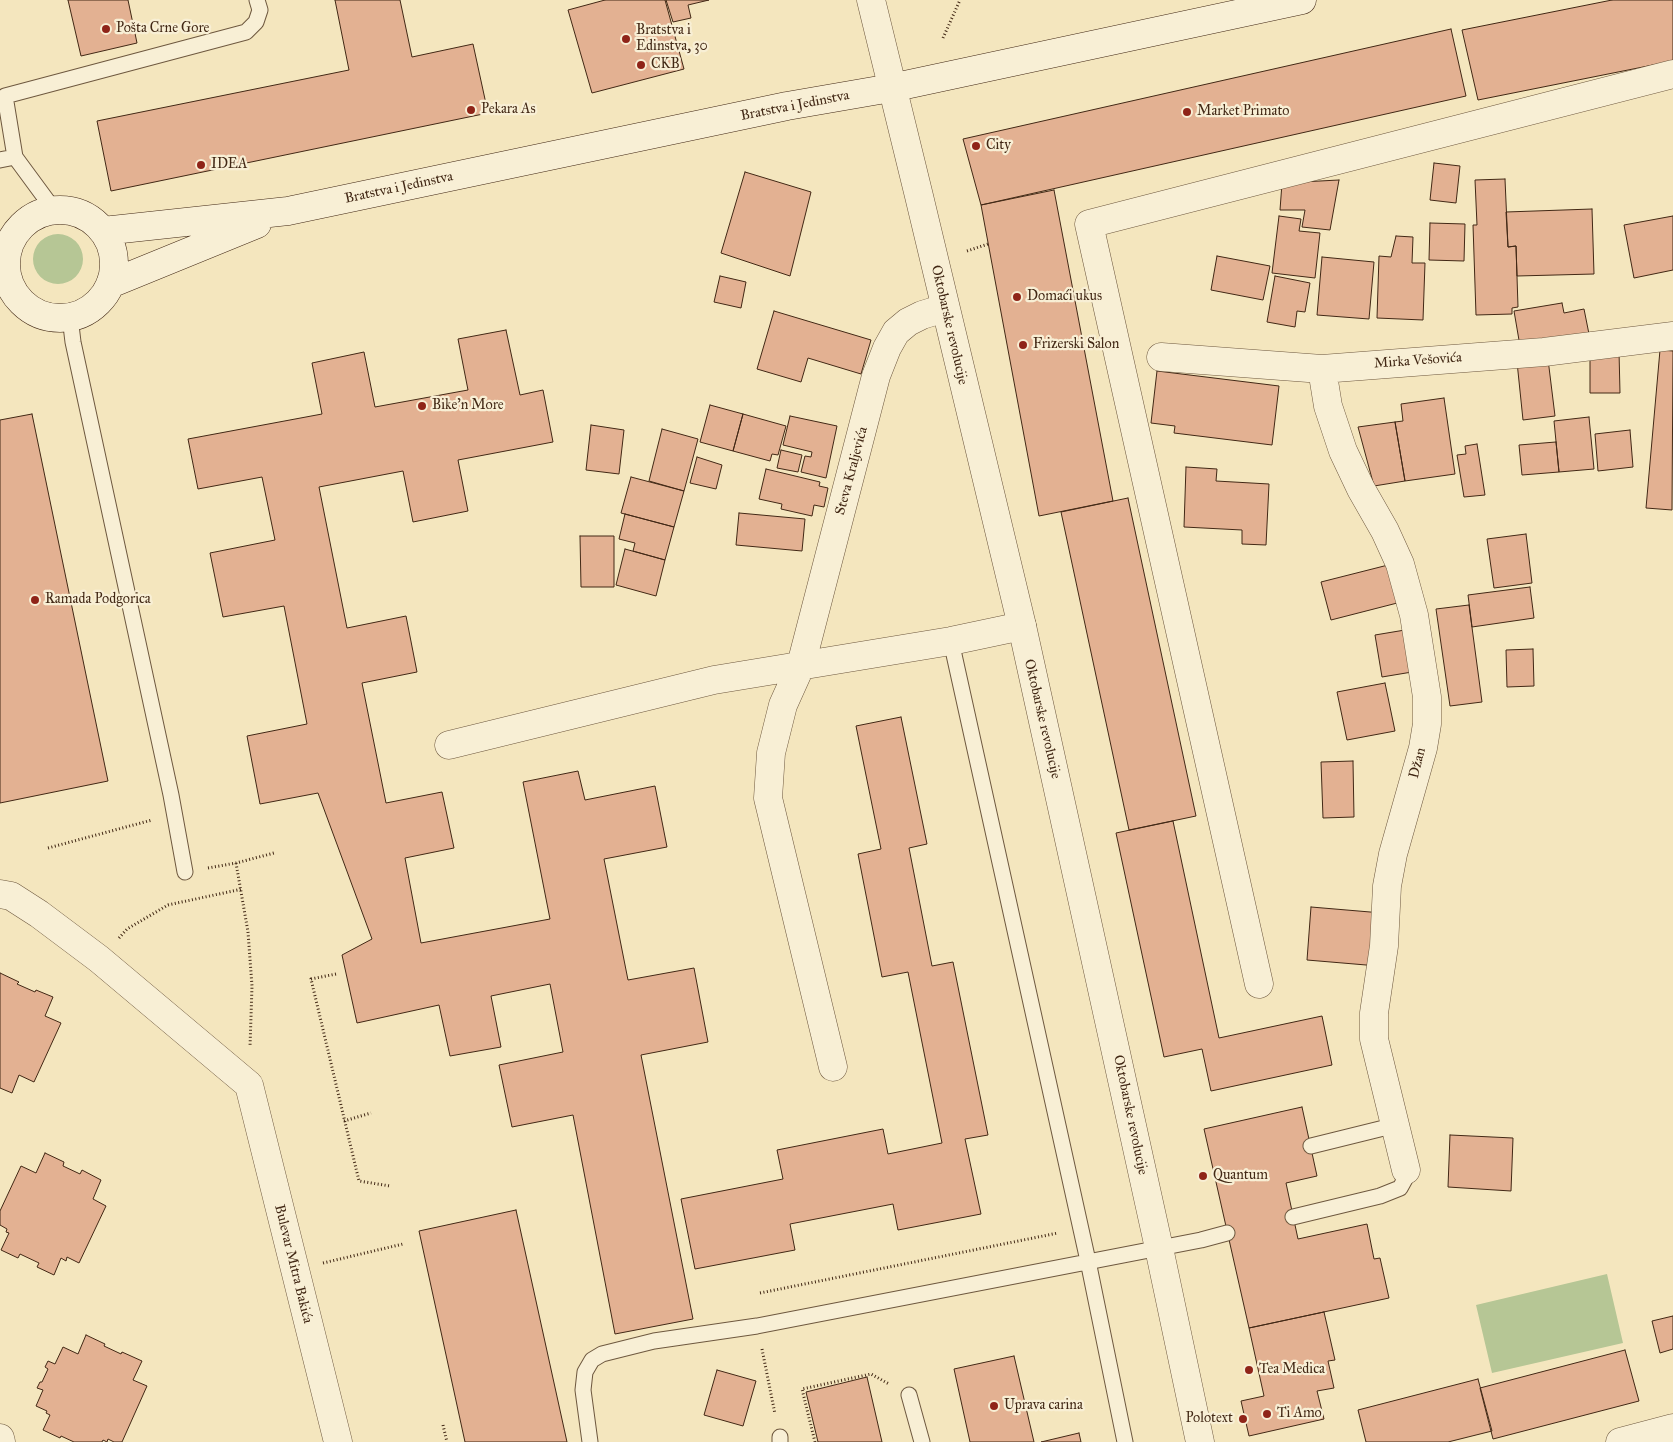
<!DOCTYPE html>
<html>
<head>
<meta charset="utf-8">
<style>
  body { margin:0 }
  canvas { display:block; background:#f4e6be }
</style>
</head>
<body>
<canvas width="1673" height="1442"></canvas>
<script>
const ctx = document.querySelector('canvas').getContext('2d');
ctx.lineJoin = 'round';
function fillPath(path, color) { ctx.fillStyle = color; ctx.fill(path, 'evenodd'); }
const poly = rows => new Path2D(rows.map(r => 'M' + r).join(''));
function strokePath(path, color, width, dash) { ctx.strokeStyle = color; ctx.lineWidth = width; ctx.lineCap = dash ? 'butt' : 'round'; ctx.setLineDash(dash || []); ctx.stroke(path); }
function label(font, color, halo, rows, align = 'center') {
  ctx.font = font + ' "IM FELL Great Primer",serif'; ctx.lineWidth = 4.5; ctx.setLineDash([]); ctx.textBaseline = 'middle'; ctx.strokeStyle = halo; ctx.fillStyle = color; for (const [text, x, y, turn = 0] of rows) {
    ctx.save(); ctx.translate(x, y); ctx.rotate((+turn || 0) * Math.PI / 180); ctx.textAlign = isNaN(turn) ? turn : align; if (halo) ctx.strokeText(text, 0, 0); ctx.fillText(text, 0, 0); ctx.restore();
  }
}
fillPath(poly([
  '33 259a25 25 0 1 1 50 0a25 25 0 1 1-50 0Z',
  [1607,1274,1623,1343,1492,1373,1476,1305]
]), '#b6c695');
const building = poly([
  [68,0,128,0,137,43,81,56,68,0],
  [335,0,400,0,412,57,473,44,488,113,111,191,97,121,349,70,335,0],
  [605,0,665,0,684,69,592,93,568,10,605,0],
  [666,0,709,0,688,5,691,18,673,22,666,0],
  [1612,0,1673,0,1673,61,1478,100,1462,30,1612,0],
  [1451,29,1466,96,981,205,963,139,1451,29],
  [1434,163,1460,166,1456,203,1430,200,1434,163],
  [745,172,811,192,790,276,721,253,745,172],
  [1505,179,1508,247,1516,246,1518,307,1512,308,1512,314,1476,315,1473,225,1477,225,1475,180,1505,179],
  [1339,180,1330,230,1302,227,1305,210,1280,210,1282,183,1339,180],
  [1054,190,1113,501,1039,516,981,205,1054,190],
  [1592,209,1594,274,1517,276,1516,246,1508,247,1506,212,1592,209],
  [1279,216,1301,219,1299,231,1320,233,1315,278,1272,273,1279,216],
  [1673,216,1673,270,1634,278,1624,225,1673,216],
  [1430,223,1465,224,1464,261,1429,260,1430,223],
  [1396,236,1413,237,1412,263,1425,263,1423,320,1377,318,1379,256,1391,257,1396,236],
  [1217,256,1270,266,1263,300,1211,290,1217,256],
  [1322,257,1374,262,1369,319,1317,315,1322,257],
  [720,276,746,282,741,308,714,302,720,276],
  [1275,276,1310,283,1305,312,1297,311,1295,327,1267,322,1275,276],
  [1562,303,1564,313,1584,309,1589,334,1520,346,1514,311,1562,303],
  [774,311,871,340,861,374,808,358,801,382,757,369,774,311],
  [506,330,520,395,543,390,553,442,458,460,468,511,413,522,403,471,319,487,347,628,406,616,417,672,362,683,386,803,442,792,454,848,405,858,421,943,550,919,523,782,578,771,585,800,655,786,667,847,604,859,628,980,694,968,708,1042,641,1055,693,1319,615,1334,573,1115,512,1127,499,1065,563,1052,550,984,491,996,501,1047,450,1056,439,1005,357,1023,342,955,372,939,318,793,260,804,247,736,307,724,284,606,223,617,210,553,275,540,262,477,198,489,188,439,322,414,312,363,364,352,375,407,468,390,458,339,506,330],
  [1660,350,1673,351,1672,510,1646,508,1660,350],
  [1619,351,1620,393,1590,393,1590,352,1619,351],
  [1548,359,1555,416,1523,420,1517,362,1548,359],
  [1157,371,1279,386,1272,445,1174,433,1175,426,1151,423,1157,371],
  [1444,398,1455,474,1405,481,1395,422,1403,421,1401,404,1444,398],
  [710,405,743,414,733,451,700,442,710,405],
  [32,414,108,781,0,803,0,420,32,414],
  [743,414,786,426,778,455,772,454,770,461,733,451,743,414],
  [790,416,837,426,826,478,801,472,805,456,811,457,812,452,783,445,790,416],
  [1589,417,1594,469,1559,472,1554,421,1589,417],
  [1395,422,1405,481,1374,486,1358,427,1395,422],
  [591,425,624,430,619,474,586,470,591,425],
  [662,429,698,439,684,491,649,481,662,429],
  [1630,430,1633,467,1598,471,1595,434,1630,430],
  [1556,442,1559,472,1522,475,1519,445,1556,442],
  [1477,444,1485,495,1464,497,1457,455,1466,454,1465,446,1477,444],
  [781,450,802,455,798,472,777,468,781,450],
  [697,457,722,465,716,489,690,483,697,457],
  [1186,467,1217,469,1216,481,1269,484,1266,545,1242,544,1242,530,1184,527,1186,467],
  [766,469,820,482,819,486,828,488,824,507,814,505,812,516,781,509,782,504,759,499,766,469],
  [631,477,684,491,674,527,621,513,631,477],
  [1128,498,1196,816,1129,830,1061,512,1128,498],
  [739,513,805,519,802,551,736,545,739,513],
  [625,514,674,527,665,560,633,551,635,543,619,539,625,514],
  [1526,534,1532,583,1494,588,1487,539,1526,534],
  [580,536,614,536,614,587,581,587,580,536],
  [625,549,665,560,656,596,616,585,625,549],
  [1396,563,1405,601,1331,620,1321,582,1396,563],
  [1530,587,1534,618,1472,627,1468,595,1530,587],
  [1469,605,1482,702,1450,706,1436,609,1469,605],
  [1411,629,1418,671,1382,677,1375,635,1411,629],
  [1533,649,1534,686,1507,687,1506,650,1533,649],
  [1385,683,1395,731,1347,740,1337,692,1385,683],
  [901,717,927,844,909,848,932,966,953,962,988,1135,965,1139,981,1214,898,1230,893,1204,790,1224,795,1250,695,1269,681,1199,783,1179,777,1150,883,1129,888,1154,942,1143,908,972,882,977,858,854,881,849,856,726,901,717],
  [1353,761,1354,817,1323,818,1321,762,1353,761],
  [1173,821,1219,1038,1322,1016,1332,1065,1211,1091,1202,1049,1164,1057,1116,833,1173,821],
  [1311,907,1382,913,1378,966,1307,960,1311,907],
  [0,973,19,982,17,984,35,992,36,990,53,997,45,1016,61,1023,34,1082,19,1075,12,1093,0,1088,0,973],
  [1302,1107,1317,1176,1286,1183,1298,1239,1367,1224,1374,1259,1380,1258,1389,1298,1249,1328,1204,1129,1302,1107],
  [1450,1135,1513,1138,1511,1191,1448,1187,1450,1135],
  [45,1153,64,1162,63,1166,80,1174,82,1170,101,1180,93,1199,106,1206,79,1263,67,1257,66,1261,61,1258,54,1275,37,1267,39,1263,20,1254,18,1258,1,1250,9,1233,6,1232,7,1229,0,1225,0,1211,21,1166,36,1173,45,1153],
  [516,1210,567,1442,465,1442,419,1231,516,1210],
  [1324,1312,1335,1360,1328,1361,1334,1388,1317,1391,1324,1419,1249,1436,1241,1401,1264,1396,1249,1328,1324,1312],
  [1673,1316,1673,1349,1660,1353,1652,1321,1673,1316],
  [86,1335,105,1344,104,1346,121,1354,122,1352,142,1361,133,1380,147,1386,122,1442,114,1442,108,1439,107,1442,103,1440,102,1442,74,1442,61,1436,60,1438,43,1430,50,1415,46,1413,47,1411,36,1406,43,1390,37,1388,40,1382,42,1382,48,1369,45,1367,48,1361,55,1364,63,1347,78,1354,86,1335],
  [1625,1350,1639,1401,1493,1439,1480,1388,1625,1350],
  [1014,1356,1034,1442,970,1442,954,1369,1014,1356],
  [717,1370,756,1381,743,1426,704,1415,717,1370],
  [867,1377,882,1442,818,1442,806,1392,867,1377],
  [1478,1379,1492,1431,1448,1442,1366,1442,1358,1410,1478,1379],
  [1079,1433,1081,1442,1041,1442,1079,1433]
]);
fillPath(building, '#e3b192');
strokePath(building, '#422815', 1);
const service = poly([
  [15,157,5,96,246,32,256,22,260,10,257,0],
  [0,160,15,157,54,210],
  [70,317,73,342,171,795,185,872],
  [951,641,1088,1261,1125,1442],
  [1311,1146,1396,1125],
  [1293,1217,1380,1196,1400,1188,1405,1179,1406,1170],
  [909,1395,922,1442],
  [590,1442,583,1390,585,1372,592,1360,602,1354,654,1341,757,1326,1201,1240,1227,1233],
  [780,1442,780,1437]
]);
const minor = poly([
  [1161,357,1322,369,1544,352,1673,336],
  [1322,369,1328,406,1343,451,1361,489,1385,531,1400,564,1414,615,1427,697,1427,724,1423,748,1393,854,1387,886,1384,946,1374,1013,1374,1039,1406,1170],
  [449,745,714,680,951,641,1022,626],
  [0,894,11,896,39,914,99,959,249,1085,338,1442],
  [1259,984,1089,224,1673,74],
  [833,1067,768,798,771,753,783,705,801,665,876,376,887,348,896,332,908,322,922,315,945,308],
  [0,1438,1,1442],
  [1620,1442,1673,1428]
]);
const tertiary = poly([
  [871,0,919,196,1022,626,1159,1248,1200,1442]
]);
const secondary = poly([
  '6 264a54 54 0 1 1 108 0a54 54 0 1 1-108 0Z',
  [103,231,288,211,787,106,891,88,1302,0],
  [110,284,257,224]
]);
strokePath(service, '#6e583f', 17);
strokePath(minor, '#6e583f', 29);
strokePath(tertiary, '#6e583f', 29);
strokePath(secondary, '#422815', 29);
strokePath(poly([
  [943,38,960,0],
  [967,251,988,244],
  [48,848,152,820],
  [236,863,248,932,252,986,250,1047],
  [208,868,236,863,274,853],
  [119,938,127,929,168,905,242,889],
  [336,974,311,979,359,1181,390,1186],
  [344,1121,371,1113],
  [323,1263,403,1244],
  [760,1293,1058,1233],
  [762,1349,775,1414],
  [443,1425,447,1442],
  [815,1442,802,1389,871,1374,889,1384]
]), '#422815', 3, [1, 2.5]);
strokePath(service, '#f8efd5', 15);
strokePath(minor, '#f8efd5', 28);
strokePath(tertiary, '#f8efd5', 28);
strokePath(secondary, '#f8efd5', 28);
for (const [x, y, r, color] of [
  [106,29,5,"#8f2418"],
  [626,39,5,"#8f2418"],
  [641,65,5,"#8f2418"],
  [471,110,5,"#8f2418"],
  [1187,112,5,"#8f2418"],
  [976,146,5,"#8f2418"],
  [201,165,5,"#8f2418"],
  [1017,297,5,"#8f2418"],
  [1023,345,5,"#8f2418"],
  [422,406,5,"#8f2418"],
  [35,600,5,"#8f2418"],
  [1203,1176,5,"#8f2418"],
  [1249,1370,5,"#8f2418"],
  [994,1406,5,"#8f2418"],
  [1267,1414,5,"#8f2418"],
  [1243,1419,5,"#8f2418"]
]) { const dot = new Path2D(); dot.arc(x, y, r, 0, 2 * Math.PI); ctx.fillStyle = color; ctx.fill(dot); strokePath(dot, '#f8efd5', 2); }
label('14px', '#422815', '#f8efd5', [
  ["Pošta Crne Gore",116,29],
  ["Bratstva i",636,31],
  ["Edinstva, 30",636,47],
  ["CKB",651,65],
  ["Pekara As",481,110],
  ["Market Primato",1197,112],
  ["City",986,146],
  ["IDEA",211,165],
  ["Domaći ukus",1027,297],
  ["Frizerski Salon",1033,345],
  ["Bike'n More",432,406],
  ["Ramada Podgorica",45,600],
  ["Quantum",1213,1176],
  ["Tea Medica",1259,1370],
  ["Uprava carina",1004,1406],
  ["Ti Amo",1277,1414],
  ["Polotext",1233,1419,"right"]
], 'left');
label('14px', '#422815', '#f8efd5', [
  ["Bratstva i Jedinstva",795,106,-11],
  ["Bratstva i Jedinstva",399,188,-12],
  ["Oktobarske revolucije",949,325,77],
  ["Mirka Vešovića",1418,361,-4],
  ["Steva Kraljevića",852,471,-75],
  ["Oktobarske revolucije",1042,719,77],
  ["Džan",1418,763,-76],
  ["Oktobarske revolucije",1130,1115,78],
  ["Bulevar Mitra Bakića",293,1264,76]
]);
</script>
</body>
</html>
